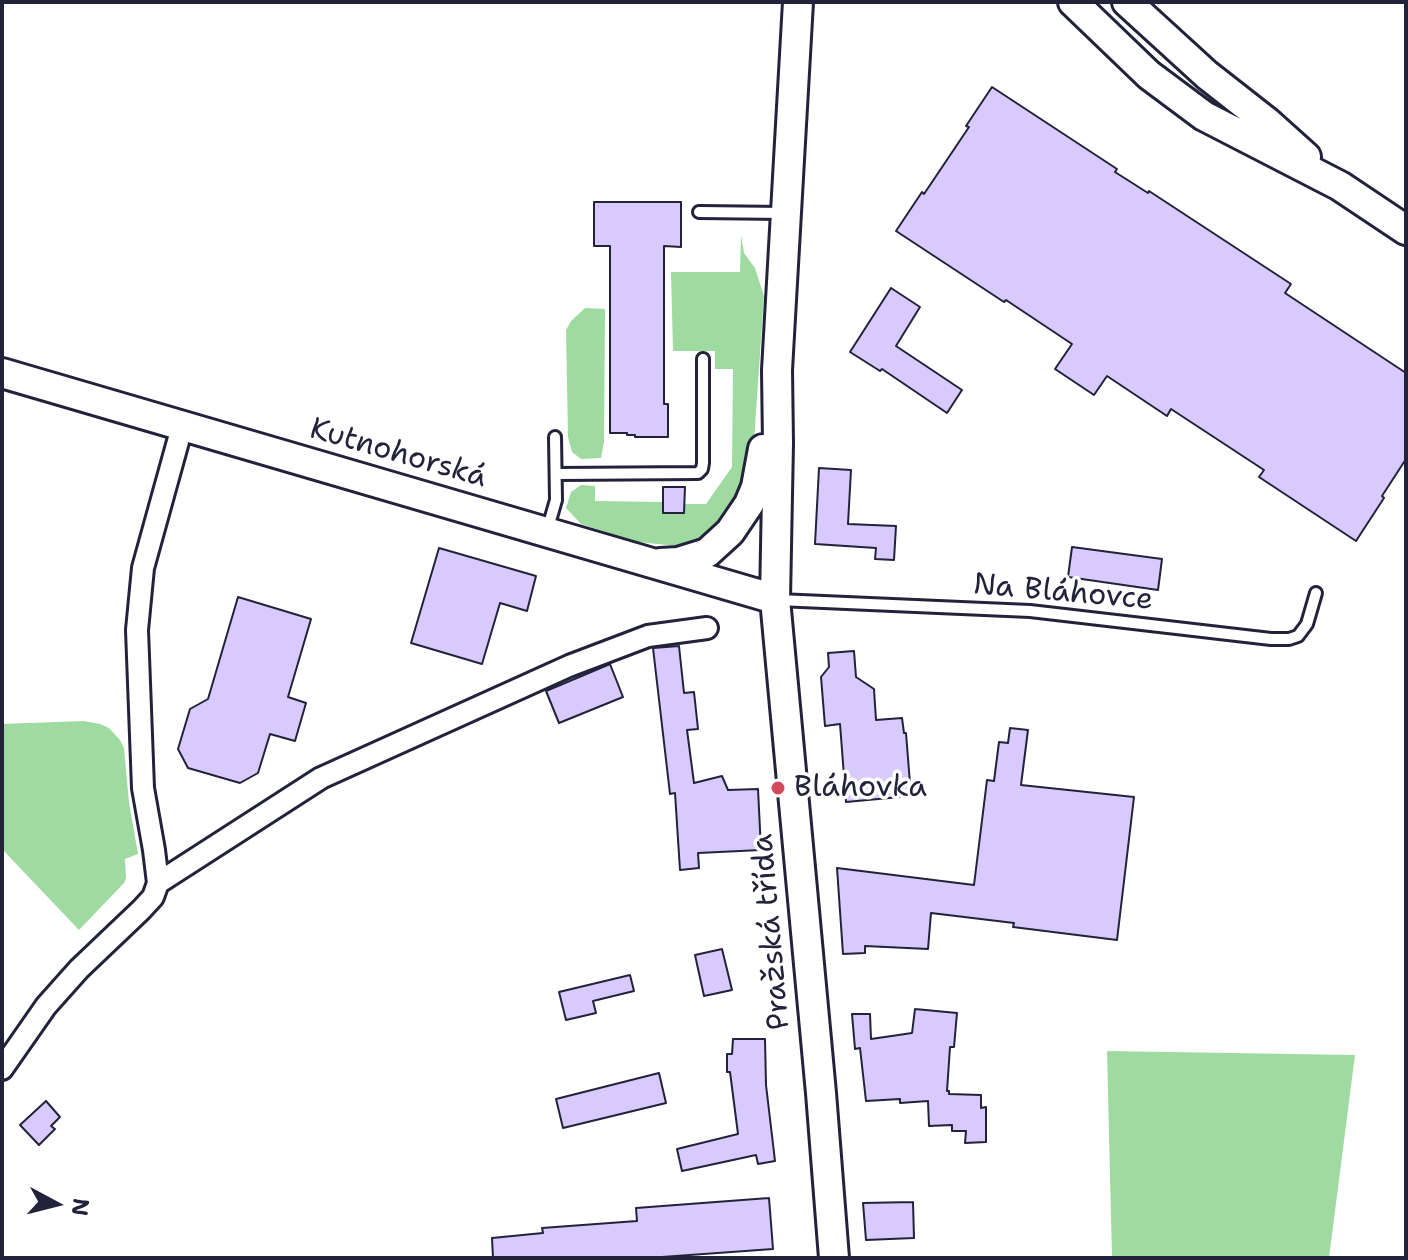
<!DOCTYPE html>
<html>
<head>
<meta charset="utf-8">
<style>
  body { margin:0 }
  #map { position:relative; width:1408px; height:1260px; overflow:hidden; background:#fff; font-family:"Shantell Sans",sans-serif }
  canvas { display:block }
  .frame { position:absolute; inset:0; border:4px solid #22223b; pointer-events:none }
  .north { position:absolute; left:16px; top:1164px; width:80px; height:80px; -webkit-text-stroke:6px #fff; paint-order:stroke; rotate:97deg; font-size:22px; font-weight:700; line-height:32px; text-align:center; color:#22223b }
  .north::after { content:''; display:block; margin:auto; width:28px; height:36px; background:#22223b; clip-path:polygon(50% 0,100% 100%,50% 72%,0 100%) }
</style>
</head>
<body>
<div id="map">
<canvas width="1408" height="1260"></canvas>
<div class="frame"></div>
<div class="north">N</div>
</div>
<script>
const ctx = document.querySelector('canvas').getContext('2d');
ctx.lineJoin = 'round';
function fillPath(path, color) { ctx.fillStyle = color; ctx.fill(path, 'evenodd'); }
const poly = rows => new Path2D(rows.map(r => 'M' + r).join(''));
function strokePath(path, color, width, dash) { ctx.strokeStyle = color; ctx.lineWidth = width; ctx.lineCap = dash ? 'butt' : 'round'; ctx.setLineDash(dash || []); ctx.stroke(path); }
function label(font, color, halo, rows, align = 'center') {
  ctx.font = font + ' "Shantell Sans",sans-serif'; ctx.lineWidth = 7; ctx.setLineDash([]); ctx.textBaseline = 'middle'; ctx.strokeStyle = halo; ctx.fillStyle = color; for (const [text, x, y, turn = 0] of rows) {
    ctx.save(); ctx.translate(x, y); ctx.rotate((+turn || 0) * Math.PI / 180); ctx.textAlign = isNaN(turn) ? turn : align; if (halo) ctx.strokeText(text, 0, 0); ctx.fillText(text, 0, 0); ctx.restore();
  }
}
fillPath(poly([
  [741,235,744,253,755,268,764,296,754,441,750,465,733,509,711,535,697,543,678,546,638,542,581,524,566,508,571,492,581,485,595,486,595,501,664,502,684,513,684,504,706,504,732,467,733,369,715,369,715,351,673,351,671,272,740,272],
  [585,308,605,309,604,442,601,458,581,459,572,452,568,437,566,330,571,321],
  [84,721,100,724,109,728,120,740,124,748,129,803,138,854,125,859,126,878,124,883,79,930,2,849,2,724],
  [1107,1051,1355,1055,1329,1258,1112,1258]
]), '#9fdaa1');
const building = poly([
  [992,87,1117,169,1115,172,1148,193,1149,191,1291,284,1285,293,1406,373,1406,459,1382,496,1384,498,1356,541,1259,477,1264,470,1171,409,1167,416,1107,376,1094,395,1055,369,1072,344,1006,300,1004,302,896,231,922,192,924,194,969,127,966,126,992,87],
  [594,202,681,202,681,247,664,246,664,404,668,404,668,437,635,437,635,435,627,435,627,433,610,433,610,246,594,246,594,202],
  [891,288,920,307,896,346,962,390,947,413,882,369,880,371,850,352,891,288],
  [819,468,851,470,848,524,896,526,894,560,875,559,876,548,815,544,819,468],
  [663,487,685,487,684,513,663,513,663,487],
  [1072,547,1162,559,1158,590,1068,577,1072,547],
  [439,548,536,576,527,611,500,603,482,664,411,643,439,548],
  [238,597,311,619,288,697,306,703,295,741,270,734,258,773,240,783,188,768,178,749,190,709,208,699,238,597],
  [679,646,684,693,694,692,698,729,687,730,694,783,722,776,728,790,758,789,761,850,698,853,699,868,680,870,675,793,670,794,653,648,679,646],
  [854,651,856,677,874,689,876,720,902,718,904,733,906,733,911,796,846,802,840,724,825,726,821,677,829,667,828,653,854,651],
  [610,664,623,697,559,723,546,691,610,664],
  [1010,728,1028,730,1021,785,1134,797,1117,940,1013,927,1014,923,931,913,928,949,865,946,865,953,843,954,837,868,974,885,987,780,994,781,999,742,1008,743,1010,728],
  [722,949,732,990,704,996,695,955,722,949],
  [630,975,634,991,593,1001,596,1013,566,1020,559,992,630,975],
  [915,1009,957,1013,954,1047,950,1047,947,1091,949,1091,949,1094,981,1095,981,1108,986,1107,986,1142,965,1143,966,1131,952,1131,952,1125,929,1126,928,1101,900,1103,900,1099,866,1101,860,1048,855,1049,852,1014,870,1014,871,1039,912,1033,915,1009],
  [733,1039,765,1039,766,1085,775,1161,758,1164,756,1155,682,1171,677,1149,738,1134,730,1072,727,1072,727,1054,732,1054,733,1039],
  [659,1073,666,1103,563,1128,556,1099,659,1073],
  [46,1101,60,1117,51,1126,55,1129,39,1145,20,1125,46,1101],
  [769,1198,773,1249,648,1258,493,1258,492,1238,543,1233,542,1228,637,1221,636,1208,769,1198],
  [913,1202,914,1238,866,1240,863,1203,913,1202]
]);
fillPath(building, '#d8cafc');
strokePath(building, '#22223b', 2);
const lane = poly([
  [699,212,784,213],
  [557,474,698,473,702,469,703,463,703,359],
  [547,531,556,500,555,437],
  [778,600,1030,611,1271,639,1289,639,1298,636,1307,624,1316,593]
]);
const street = poly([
  [158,883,321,778,569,666,648,636,707,628],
  [2,1069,46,1006,79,969,141,910,153,897,158,883,154,850,143,788,137,630,143,568,182,427]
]);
const secondary = poly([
  [798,2,777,370,778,443,775,599,821,1093,834,1258],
  [1073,2,1149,75,1204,116,1340,186,1406,230],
  [1127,2,1207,75,1267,122,1306,157],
  [2,373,775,599],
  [660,563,678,562,707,553,730,532,749,504,756,487,763,449]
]);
strokePath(lane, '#22223b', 16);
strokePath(street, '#22223b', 26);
strokePath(secondary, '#22223b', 34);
strokePath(lane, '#fff', 10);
strokePath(street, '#fff', 20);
strokePath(secondary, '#fff', 28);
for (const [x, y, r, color] of [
  [778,788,8,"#d1495b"]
]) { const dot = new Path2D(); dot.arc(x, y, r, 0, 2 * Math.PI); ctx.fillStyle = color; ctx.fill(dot); strokePath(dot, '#fff', 3); }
label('30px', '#22223b', '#fff', [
  ["Kutnohorská",398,454,16],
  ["Na Bláhovce",1063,593,5],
  ["Pražská třída",772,932,-95]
]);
label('30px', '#22223b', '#fff', [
  ["Bláhovka",794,788]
], 'left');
</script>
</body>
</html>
